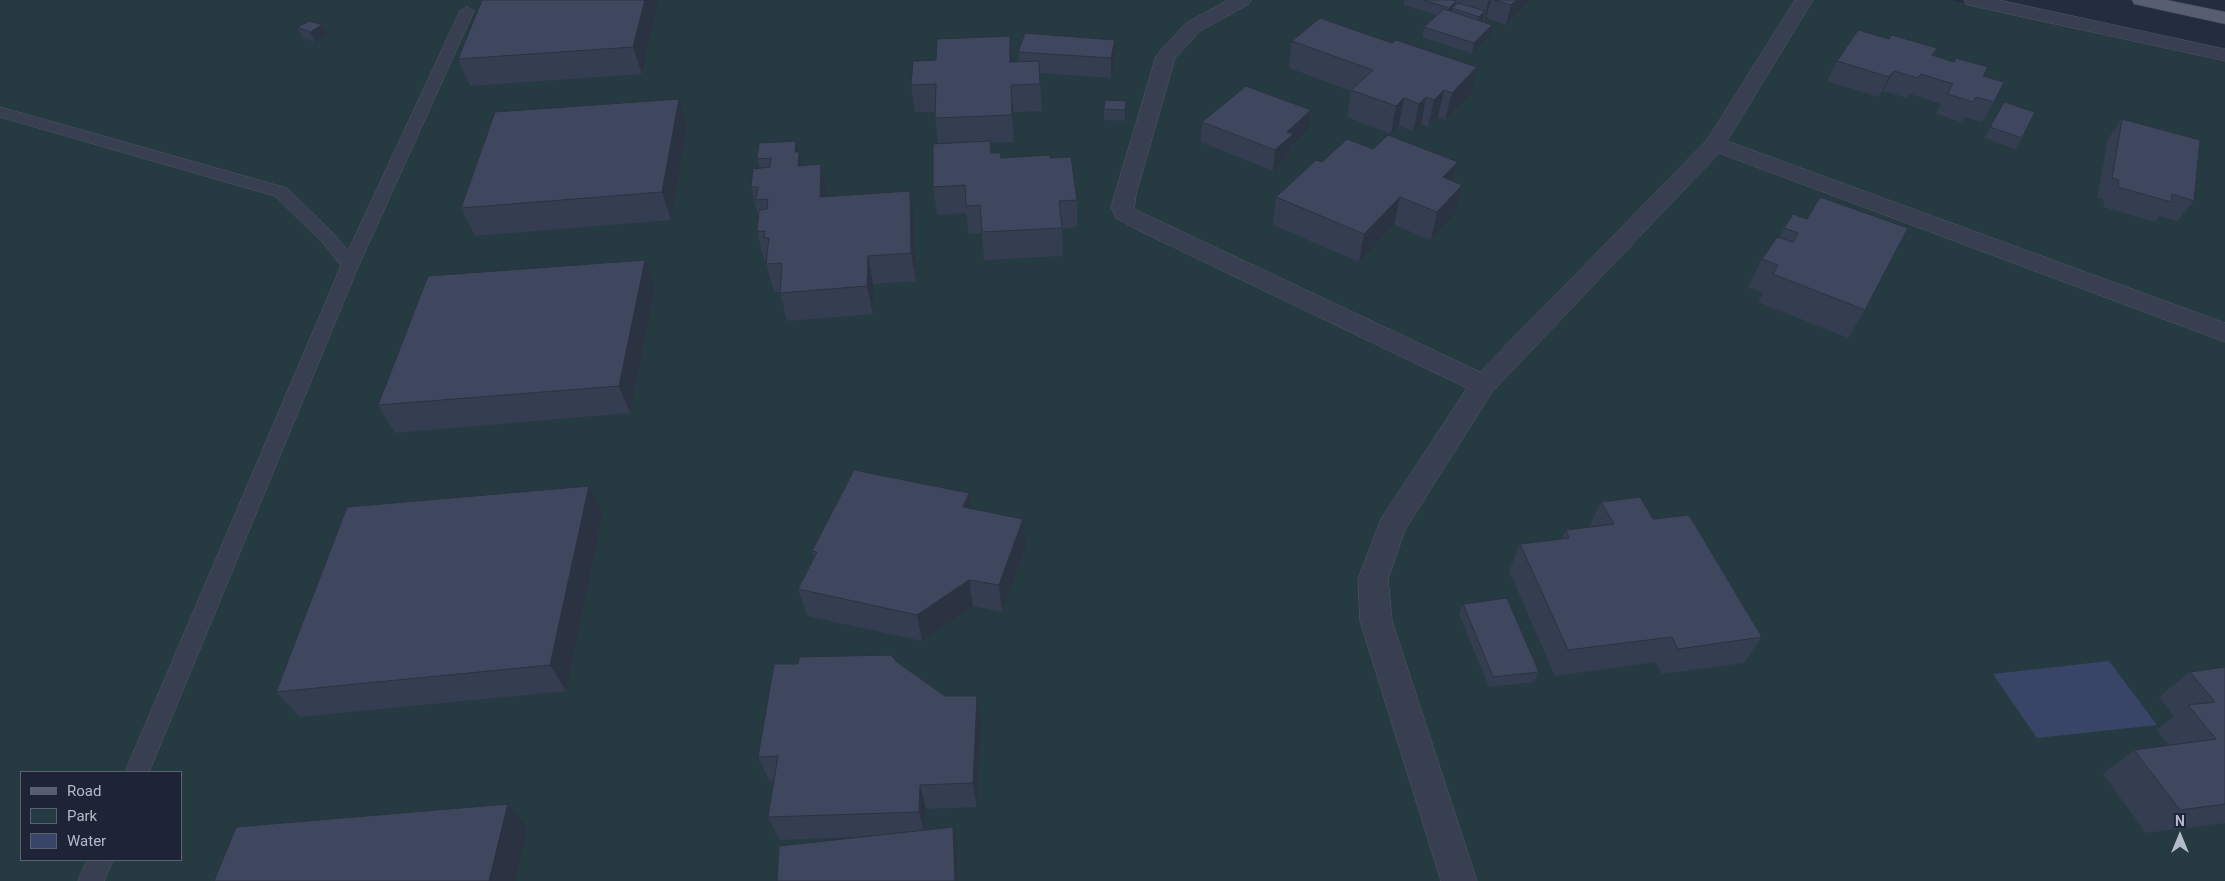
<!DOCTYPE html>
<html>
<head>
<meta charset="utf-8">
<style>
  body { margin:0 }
  #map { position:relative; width:2225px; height:881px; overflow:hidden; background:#242c40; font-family:Roboto,sans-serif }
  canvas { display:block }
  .legend { position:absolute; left:20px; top:771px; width:162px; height:90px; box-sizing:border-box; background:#1d2435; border:1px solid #5a6071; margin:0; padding:6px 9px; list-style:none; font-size:15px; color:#b5baca }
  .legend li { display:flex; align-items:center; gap:10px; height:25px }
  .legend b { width:25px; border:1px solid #5a6071 }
  .north { position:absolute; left:2155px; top:811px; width:50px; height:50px; -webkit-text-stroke:4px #1d2435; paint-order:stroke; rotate:0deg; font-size:14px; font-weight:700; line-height:20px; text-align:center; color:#b5baca }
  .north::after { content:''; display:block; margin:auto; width:18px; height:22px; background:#b5baca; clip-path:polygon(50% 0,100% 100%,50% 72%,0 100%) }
</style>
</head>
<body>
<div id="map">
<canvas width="2225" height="881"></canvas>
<ul class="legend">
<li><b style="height:6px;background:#565e70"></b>Road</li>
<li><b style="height:14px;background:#263a41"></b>Park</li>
<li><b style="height:14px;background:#384567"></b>Water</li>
</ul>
<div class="north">N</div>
</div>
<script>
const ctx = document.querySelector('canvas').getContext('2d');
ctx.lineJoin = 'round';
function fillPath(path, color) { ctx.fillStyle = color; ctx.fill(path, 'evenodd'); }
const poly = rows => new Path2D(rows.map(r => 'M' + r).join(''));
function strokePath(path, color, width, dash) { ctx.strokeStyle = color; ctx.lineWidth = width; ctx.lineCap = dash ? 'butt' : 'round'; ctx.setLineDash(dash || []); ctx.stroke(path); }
fillPath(poly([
  [0,0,1949,0,2225,62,2225,881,0,881],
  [21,772,181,772,181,860,21,860]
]), '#263a41');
fillPath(poly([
  [2109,661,2157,725,2037,738,1993,674]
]), '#384567');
const lane = poly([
  [467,7,474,11,359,265,149,772,125,772,341,266,323,243,275,196,0,117,0,107,287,188,335,235,348,251,460,11,467,7],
  [87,860,113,860,104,881,78,881,87,860]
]);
const street = poly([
  [1228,0,1251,0,1249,4,1200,31,1175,58,1136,194,1134,209,1480,372,1707,140,1795,0,1813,0,1727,141,2225,323,2225,342,1719,153,1492,392,1405,530,1388,579,1392,621,1477,881,1441,881,1360,621,1358,579,1381,519,1467,388,1142,232,1116,218,1111,207,1156,56,1186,23,1228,0],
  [1964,0,1999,0,2225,49,2225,61,1973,6,1966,4,1964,0]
]);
const primary = poly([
  [2132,0,2167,0,2225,12,2225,24,2134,4,2132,0]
]);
strokePath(lane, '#505767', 1);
strokePath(street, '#505767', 1);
strokePath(primary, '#424859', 1);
fillPath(lane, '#383f50');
fillPath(street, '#383f50');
fillPath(primary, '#565e70');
fillPath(poly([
  [1404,0,1531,0,1506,25,1486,18,1484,21,1483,20,1482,21,1492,25,1490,35,1472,54,1422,37,1424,27,1436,15,1404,5],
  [658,1,642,74,470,86,458,59],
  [297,27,327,35,315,42,303,38],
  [1010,36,1012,62,1019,62,1018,52,1115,40,1115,59,1111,78,1040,73,1042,111,1013,112,1014,142,990,143,991,153,1001,158,1050,158,1077,200,1077,227,1062,229,1063,256,984,260,982,233,969,234,966,213,937,215,933,187,938,144,935,118,935,112,915,112,911,85,932,60,936,60],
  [1889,39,1937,48,1933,55,1983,76,1994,102,1982,122,1965,117,1961,122,1936,114,1941,104,1910,94,1907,98,1883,91,1879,97,1827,81,1837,61],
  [1292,41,1392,43,1477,67,1471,94,1445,120,1438,117,1428,127,1421,124,1413,131,1399,125,1391,134,1347,117,1351,91,1289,68],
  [1126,101,1125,121,1104,120,1104,109],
  [2004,102,2022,138,2015,149,1984,138],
  [2122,119,2194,201,2177,221,2159,216,2155,222,2103,207,2104,200,2097,198,2108,139],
  [1202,122,1308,130,1291,146,1290,154,1273,171,1201,142],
  [687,126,671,220,475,236,461,208],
  [1373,149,1458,162,1453,182,1455,213,1431,240,1394,225,1359,262,1273,225,1276,197,1322,162],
  [798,152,802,165,821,164,827,192,827,197,914,218,916,281,873,284,873,314,787,321,780,292,774,292,766,264,767,260,764,260,757,232,758,215,751,187,760,168,757,159],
  [1793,214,1865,310,1848,338,1758,302,1763,293,1748,287,1762,259,1779,238,1784,228],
  [645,260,655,288,630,413,395,433,378,405],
  [589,486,603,513,566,691,300,717,276,692],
  [1601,502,1653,519,1762,637,1744,663,1662,674,1656,662,1555,676,1509,571,1520,544,1562,539,1566,530,1589,527],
  [971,509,1023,519,1026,546,1002,612,973,606,922,641,807,616,798,589,814,558,812,551],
  [1463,604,1539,672,1534,682,1489,687,1459,614],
  [897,662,945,696,977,696,981,721,977,807,926,809,925,830,953,827,957,844,958,881,777,881,859,837,779,840,768,817,774,781,769,781,758,757,798,664],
  [2225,667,2225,823,2146,833,2103,774,2134,750,2169,746,2157,730,2174,716,2159,697,2190,672]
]), '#353d50');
fillPath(poly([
  [645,0,658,0,658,1,642,74,633,47],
  [1451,0,1454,0,1453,4,1456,1,1454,9,1452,8,1451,15,1446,19],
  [1490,0,1491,0,1486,18,1484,21,1488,1],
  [1517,0,1531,0,1506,25,1511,5],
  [1485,11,1482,22,1477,27,1479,17],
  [322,25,327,35,315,42,310,32],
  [1492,25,1490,35,1472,54,1474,43],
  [1010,36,1012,63,1012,89,1010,62],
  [1115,40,1115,59,1111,78,1111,58],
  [1477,67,1471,94,1445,120,1452,93],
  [1894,71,1883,91,1879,97,1889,77],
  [1011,85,1013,112,1014,142,1012,115],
  [1444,90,1438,117,1428,127,1434,100],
  [1426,97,1421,124,1413,131,1419,104],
  [1404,98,1399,125,1391,134,1396,106],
  [679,99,687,126,671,220,662,192],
  [1126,101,1126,112,1125,121,1125,110],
  [1311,110,1308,130,1291,146,1290,154,1273,171,1275,150,1287,132],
  [796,141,805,180,804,193,795,152],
  [1458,162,1451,189,1443,177],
  [821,164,827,192,826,225,820,197],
  [1462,185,1455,213,1431,240,1437,212],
  [910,191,914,218,916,281,911,253],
  [1400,197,1394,225,1359,262,1364,234],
  [868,256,873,284,873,314,867,286],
  [645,260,655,288,630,413,619,386],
  [589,486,603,513,566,691,550,665],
  [969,493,973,520,963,507],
  [1023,519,1026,546,1002,612,999,585],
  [969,580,973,606,922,641,917,615],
  [977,696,981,721,977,807,973,783],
  [920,785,926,809,925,836,919,812],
  [508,804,527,827,515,881,489,881],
  [953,827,957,844,958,881,955,881]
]), '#2b3241');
const building = poly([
  [482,0,645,0,633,47,458,59,482,0],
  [1423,0,1452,0,1456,1,1449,8,1423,0],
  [1494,0,1517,0,1511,5,1494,0],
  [1458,3,1485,11,1479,17,1452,8,1458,3],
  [1444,9,1492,25,1474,43,1424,27,1444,9],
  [1320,18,1392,43,1396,40,1477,67,1452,93,1444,90,1434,100,1426,97,1419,104,1404,98,1396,106,1351,90,1373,70,1292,41,1320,18],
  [310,21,322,25,310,32,297,27,310,21],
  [1858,30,1889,39,1892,35,1937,48,1932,55,1954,62,1956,58,1988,67,1983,76,2004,82,1994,102,1976,97,1973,102,1947,94,1953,84,1921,74,1918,78,1894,71,1889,77,1837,61,1858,30],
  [1025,33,1115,40,1111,58,1018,52,1025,33],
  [1010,36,1010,62,1039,61,1040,84,1011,85,1012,115,935,118,936,84,911,85,913,61,936,60,937,39,1010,36],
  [916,60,932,60,916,61,916,60],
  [1246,86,1311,110,1287,132,1293,134,1275,150,1202,122,1246,86],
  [679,99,662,192,461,208,495,112,679,99],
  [1105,100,1126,101,1125,110,1104,109,1105,100],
  [2004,102,2035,112,2022,138,1990,127,2004,102],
  [2122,119,2200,140,2194,201,2172,194,2171,202,2118,187,2119,180,2112,178,2122,119],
  [1388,135,1458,162,1443,177,1462,185,1437,212,1400,197,1364,234,1276,197,1316,160,1322,162,1347,139,1373,149,1388,135],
  [796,141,795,152,799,152,798,166,821,164,820,197,910,191,911,253,868,256,867,286,780,293,782,263,766,264,769,238,764,238,765,231,757,232,759,210,767,209,768,199,756,200,758,187,751,187,753,169,770,167,771,158,757,159,759,143,796,141],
  [990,141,991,153,1000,153,1001,158,1050,155,1050,158,1071,157,1077,200,1059,201,1062,228,982,232,980,205,966,206,965,185,933,187,933,144,990,141],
  [1820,197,1908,228,1865,310,1773,274,1778,265,1762,259,1777,237,1793,242,1798,233,1784,228,1793,214,1807,219,1820,197],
  [645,260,619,386,378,405,428,276,645,260],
  [854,470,969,493,963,507,1023,519,999,585,969,580,917,615,798,589,817,552,812,551,854,470],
  [589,486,550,665,276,692,347,507,589,486],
  [1640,497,1653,519,1689,515,1762,637,1678,649,1672,637,1568,650,1520,544,1569,538,1566,530,1614,524,1601,502,1640,497],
  [1507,598,1539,672,1493,677,1463,604,1507,598],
  [891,655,897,662,945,696,977,696,973,783,920,785,919,812,768,817,778,756,758,757,774,664,798,664,799,657,891,655],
  [2225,667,2225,804,2180,810,2134,750,2216,739,2188,705,2215,702,2190,672,2225,667],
  [508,804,489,881,214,881,236,827,508,804],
  [953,827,955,881,777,881,779,846,953,827]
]);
fillPath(building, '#3e475d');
strokePath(building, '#2b3241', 1);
</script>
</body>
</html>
